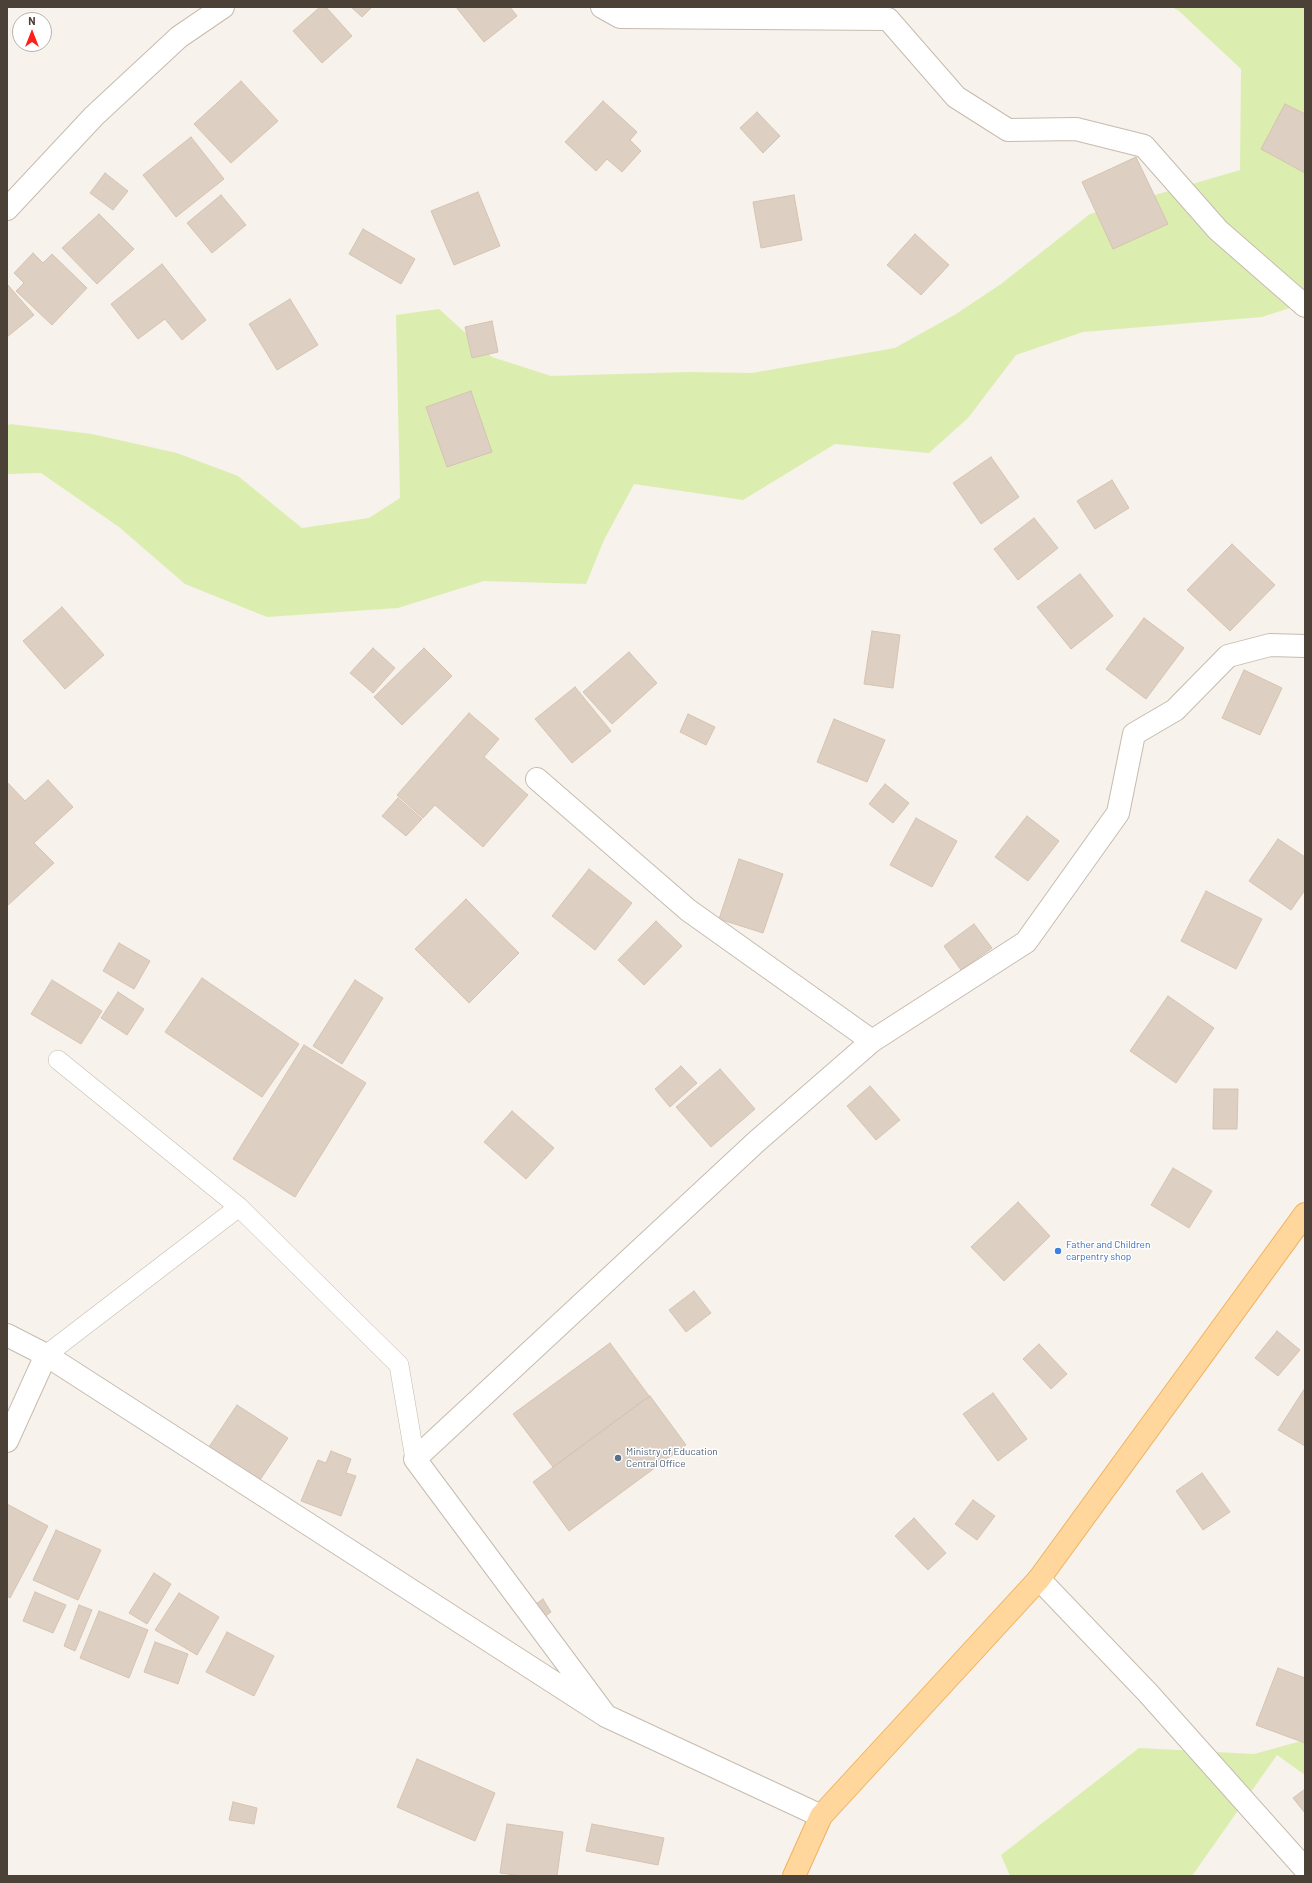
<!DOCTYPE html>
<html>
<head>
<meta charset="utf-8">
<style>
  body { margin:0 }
  #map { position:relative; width:1312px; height:1883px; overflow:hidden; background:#f7f2eb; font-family:Barlow,sans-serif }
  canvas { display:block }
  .frame { position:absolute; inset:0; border:8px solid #4c4137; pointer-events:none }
  .north { position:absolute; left:12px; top:12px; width:40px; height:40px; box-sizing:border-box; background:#fff; border:1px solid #b7b3af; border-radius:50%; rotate:0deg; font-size:11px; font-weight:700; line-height:16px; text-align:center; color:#4c4137 }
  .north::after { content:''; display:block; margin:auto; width:14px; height:18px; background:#ff1e1a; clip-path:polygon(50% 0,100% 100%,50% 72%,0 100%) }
</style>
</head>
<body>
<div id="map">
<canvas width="1312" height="1883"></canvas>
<div class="frame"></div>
<div class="north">N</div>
</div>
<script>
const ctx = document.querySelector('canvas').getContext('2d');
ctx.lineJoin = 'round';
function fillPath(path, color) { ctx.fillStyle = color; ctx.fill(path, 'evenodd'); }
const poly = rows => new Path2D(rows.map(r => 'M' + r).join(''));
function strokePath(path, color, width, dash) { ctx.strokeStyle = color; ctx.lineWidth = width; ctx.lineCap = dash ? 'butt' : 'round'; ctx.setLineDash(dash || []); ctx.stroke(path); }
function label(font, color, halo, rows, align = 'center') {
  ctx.font = font + ' Barlow,sans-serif'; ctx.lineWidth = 3; ctx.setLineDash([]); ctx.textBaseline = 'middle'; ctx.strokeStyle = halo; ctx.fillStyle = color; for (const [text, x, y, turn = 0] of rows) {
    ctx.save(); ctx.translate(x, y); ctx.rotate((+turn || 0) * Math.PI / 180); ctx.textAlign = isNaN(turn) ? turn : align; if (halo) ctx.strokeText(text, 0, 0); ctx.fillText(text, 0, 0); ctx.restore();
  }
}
fillPath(poly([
  [1172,7,1305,7,1305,303,1262,317,1083,332,1016,355,968,418,929,453,835,444,743,500,634,484,604,540,586,584,484,581,398,608,267,617,185,584,119,527,41,473,7,474,7,426,10,424,92,434,177,453,238,476,302,528,369,518,400,498,396,315,439,309,492,357,551,376,688,372,752,373,895,348,956,314,1001,284,1090,214,1240,170,1241,69,1179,11],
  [1305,1740,1305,1775,1277,1755,1192,1876,1010,1876,1001,1855,1139,1748,1254,1754]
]), '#dbeeb0');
const building = poly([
  [320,7,326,7,352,36,322,63,293,31,320,7],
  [351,7,372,7,362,17,351,7],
  [456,7,510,7,517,16,484,42,456,7],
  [241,81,278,121,231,163,194,124,241,81],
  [603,101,637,132,630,140,641,151,622,172,607,159,596,171,565,142,603,101],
  [1285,104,1305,114,1305,173,1261,149,1285,104],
  [757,112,780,136,763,153,740,128,757,112],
  [191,137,224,179,176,217,143,175,191,137],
  [1136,157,1168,224,1113,249,1082,182,1136,157],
  [105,173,128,191,113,210,90,193,105,173],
  [478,192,500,246,454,265,431,211,478,192],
  [221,195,246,225,212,253,187,223,221,195],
  [794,195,802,240,761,248,753,202,794,195],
  [99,214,134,249,97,284,62,248,99,214],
  [363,229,415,259,401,284,349,254,363,229],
  [915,234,949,265,921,295,887,265,915,234],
  [33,253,43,263,52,254,87,288,52,325,16,291,24,283,14,273,33,253],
  [162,264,206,320,182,340,165,319,138,339,111,304,162,264],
  [7,284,34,315,7,337,7,284],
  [290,299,318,345,277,370,249,324,290,299],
  [492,321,498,352,472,358,465,327,492,321],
  [471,391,492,452,447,467,426,407,471,391],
  [991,457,1019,497,981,524,953,483,991,457],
  [1112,480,1129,508,1095,529,1077,501,1112,480],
  [1034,518,1058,548,1018,580,994,549,1034,518],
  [1232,544,1275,585,1230,631,1187,590,1232,544],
  [1080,574,1113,616,1071,649,1037,607,1080,574],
  [62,607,104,655,65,689,23,641,62,607],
  [1144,618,1184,648,1146,699,1106,669,1144,618],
  [872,631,900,635,893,688,864,684,872,631],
  [373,648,395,668,373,693,350,673,373,648],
  [424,648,452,676,402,725,374,697,424,648],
  [629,652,657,683,612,724,583,692,629,652],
  [1244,670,1282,688,1260,735,1222,718,1244,670],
  [575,687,611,731,572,763,535,719,575,687],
  [469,713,499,739,484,757,528,795,483,847,435,805,423,818,397,795,469,713],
  [688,714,715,727,706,745,680,732,688,714],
  [834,719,885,740,867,782,817,762,834,719],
  [48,780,73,807,34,843,54,863,7,906,7,782,25,801,48,780],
  [885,784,909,803,893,823,869,804,885,784],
  [398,798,422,819,406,836,382,816,398,798],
  [1027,816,1059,841,1028,881,995,857,1027,816],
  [916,818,957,841,932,887,890,865,916,818],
  [1278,839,1305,857,1305,890,1291,910,1249,881,1278,839],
  [739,859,783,874,763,933,719,919,739,859],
  [589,869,632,903,595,950,552,916,589,869],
  [1206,891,1262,919,1236,969,1181,941,1206,891],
  [466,899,519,953,469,1003,415,949,466,899],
  [656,921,682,946,644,985,618,960,656,921],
  [974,924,992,948,961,970,944,946,974,924],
  [119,943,150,961,134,989,103,971,119,943],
  [202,978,299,1044,262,1097,165,1032,202,978],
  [52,980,102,1011,81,1044,31,1014,52,980],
  [355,980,383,998,342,1064,313,1046,355,980],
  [118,992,144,1009,127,1035,101,1018,118,992],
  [1168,996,1214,1028,1176,1083,1130,1051,1168,996],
  [304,1045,366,1083,295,1197,233,1159,304,1045],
  [681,1066,697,1083,670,1107,655,1089,681,1066],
  [720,1069,755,1109,711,1147,676,1107,720,1069],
  [870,1086,900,1120,876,1140,847,1106,870,1086],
  [1214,1089,1238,1089,1237,1129,1213,1129,1214,1089],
  [512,1111,554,1148,526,1179,484,1142,512,1111],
  [1173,1168,1212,1191,1189,1228,1151,1205,1173,1168],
  [1018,1202,1050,1236,1004,1281,971,1247,1018,1202],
  [694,1291,711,1313,686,1332,669,1310,694,1291],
  [1277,1331,1300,1350,1278,1376,1255,1358,1277,1331],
  [610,1343,649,1396,553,1467,513,1414,610,1343],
  [1039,1344,1067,1374,1051,1389,1023,1359,1039,1344],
  [1305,1388,1305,1446,1278,1430,1305,1388],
  [993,1393,1027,1439,998,1461,963,1414,993,1393],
  [650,1396,686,1445,569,1531,533,1482,650,1396],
  [237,1405,288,1438,260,1480,209,1447,237,1405],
  [331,1451,351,1459,346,1473,356,1476,341,1516,301,1501,318,1460,326,1463,331,1451],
  [1202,1473,1230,1512,1203,1530,1176,1491,1202,1473],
  [973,1500,995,1516,977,1540,955,1524,973,1500],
  [7,1504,48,1526,10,1598,7,1596,7,1504],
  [914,1518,946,1553,928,1570,895,1536,914,1518],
  [56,1530,101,1550,78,1600,33,1580,56,1530],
  [154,1573,171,1584,147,1624,129,1613,154,1573],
  [35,1592,66,1605,53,1633,23,1621,35,1592],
  [179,1593,219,1617,197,1655,155,1630,179,1593],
  [543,1599,551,1612,537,1622,529,1609,543,1599],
  [79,1605,92,1610,75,1651,64,1646,79,1605],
  [99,1611,148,1630,129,1678,80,1658,99,1611],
  [227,1632,274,1656,254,1696,206,1672,227,1632],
  [155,1642,188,1654,178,1684,144,1672,155,1642],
  [1278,1668,1305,1678,1305,1743,1256,1725,1278,1668],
  [417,1759,495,1793,475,1841,397,1807,417,1759],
  [1305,1789,1305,1813,1293,1798,1305,1789],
  [233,1802,257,1808,254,1824,229,1820,233,1802],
  [507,1824,563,1832,557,1876,523,1876,500,1873,507,1824],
  [592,1824,664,1838,658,1865,586,1851,592,1824]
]);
fillPath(building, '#ddcfc2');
strokePath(building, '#d6c3b1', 1);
const lane = poly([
  [58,1060,239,1207,399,1365,415,1459],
  [46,1355,239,1207]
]);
const street = poly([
  [602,7,620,17,888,19,956,97,1008,130,1076,129,1144,146,1218,230,1305,306],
  [7,209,94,116,179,37,223,7],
  [537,779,688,910,872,1041],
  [7,1335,46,1355,606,1716,821,1816],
  [7,1441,46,1355],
  [1039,1579,1148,1693,1305,1869],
  [606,1716,415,1459,756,1142,872,1041,1026,942,1118,813,1134,734,1175,710,1228,656,1270,645,1305,646]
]);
const primary = poly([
  [794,1876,821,1816,1039,1579,1305,1214]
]);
strokePath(lane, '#c7bbaf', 20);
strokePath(street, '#c7bbaf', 24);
strokePath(primary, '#f0b25f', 24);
strokePath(lane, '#fff', 19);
strokePath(street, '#fff', 22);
strokePath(primary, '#ffd69c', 22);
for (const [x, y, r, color] of [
  [1058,1251,4,"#3f7fe0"],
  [618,1458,4,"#5c6f8a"]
]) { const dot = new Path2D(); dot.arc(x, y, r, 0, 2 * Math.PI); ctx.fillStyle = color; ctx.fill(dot); strokePath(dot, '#fff', 1.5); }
label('10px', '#366cbe', '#fff', [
  ["Father and Children",1066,1245],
  ["carpentry shop",1066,1257]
], 'left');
label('10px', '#4e5e75', '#fff', [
  ["Ministry of Education",626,1452],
  ["Central Office",626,1464]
], 'left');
</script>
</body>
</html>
